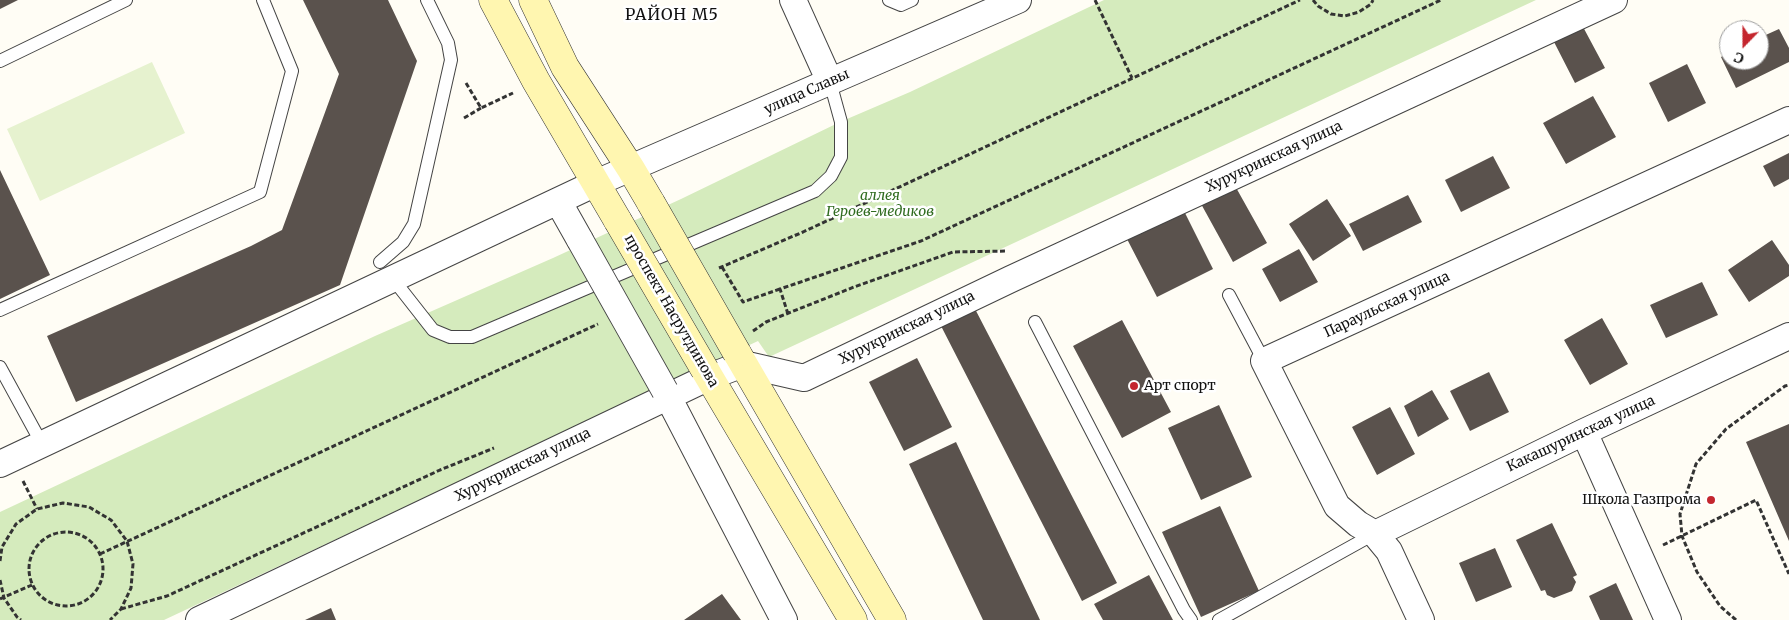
<!DOCTYPE html>
<html>
<head>
<meta charset="utf-8">
<style>
  body { margin:0 }
  #map { position:relative; width:1789px; height:620px; overflow:hidden; background:#fffdf5; font-family:Merriweather,serif }
  canvas { display:block }
  .north { position:absolute; left:1719px; top:20px; width:50px; height:50px; box-sizing:border-box; background:#fff; border:1px solid #a0a0a0; border-radius:50%; rotate:202deg; font-size:14px; font-weight:700; line-height:20px; text-align:center; color:#111 }
  .north::after { content:''; display:block; margin:auto; width:18px; height:22px; background:#c4262e; clip-path:polygon(50% 0,100% 100%,50% 72%,0 100%) }
</style>
</head>
<body>
<div id="map">
<canvas width="1789" height="620"></canvas>
<div class="north">С</div>
</div>
<script>
const ctx = document.querySelector('canvas').getContext('2d');
ctx.lineJoin = 'round';
function fillPath(path, color) { ctx.fillStyle = color; ctx.fill(path, 'evenodd'); }
const poly = rows => new Path2D(rows.map(r => 'M' + r).join(''));
function strokePath(path, color, width, dash) { ctx.strokeStyle = color; ctx.lineWidth = width; ctx.lineCap = dash ? 'butt' : 'round'; ctx.setLineDash(dash || []); ctx.stroke(path); }
function label(font, color, halo, rows, align = 'center') {
  ctx.font = font + ' Merriweather,serif'; ctx.lineWidth = 5; ctx.setLineDash([]); ctx.textBaseline = 'middle'; ctx.strokeStyle = halo; ctx.fillStyle = color; for (const [text, x, y, turn = 0] of rows) {
    ctx.save(); ctx.translate(x, y); ctx.rotate((+turn || 0) * Math.PI / 180); ctx.textAlign = isNaN(turn) ? turn : align; if (halo) ctx.strokeText(text, 0, 0); ctx.fillText(text, 0, 0); ctx.restore();
  }
}
fillPath(poly([
  [1104,0,1536,0,769,357,758,341,164,620,0,620,0,512,375,336,553,258,681,199,840,122,910,92]
]), '#d5ebbd');
fillPath(poly([
  [152,62,185,133,40,201,7,129]
]), '#e6f2cf');
fillPath(poly([
  [0,0,18,0,0,9],
  [303,0,388,0,417,61,340,285,76,402,47,336,251,246,282,230,339,74],
  [1582,25,1605,68,1575,83,1553,40],
  [1779,29,1789,48,1789,62,1736,88,1721,57,1729,53,1729,60,1759,60,1759,38],
  [1687,64,1706,103,1668,122,1649,83],
  [1593,96,1616,137,1566,164,1543,123],
  [1789,153,1789,179,1774,187,1763,166],
  [1493,156,1510,188,1461,212,1445,180],
  [0,170,50,275,0,299],
  [1234,184,1267,243,1233,262,1200,202],
  [1408,195,1422,222,1363,251,1349,224],
  [1327,199,1351,236,1313,261,1289,224],
  [1184,211,1213,269,1157,297,1127,239],
  [1772,240,1789,265,1789,276,1749,302,1728,270],
  [1299,249,1318,282,1280,302,1262,269],
  [1702,282,1718,315,1666,338,1650,305],
  [974,307,1117,583,1082,601,940,324],
  [1602,318,1628,364,1590,385,1564,340],
  [1122,320,1171,412,1122,438,1073,346],
  [917,358,952,427,904,451,869,382],
  [1489,372,1509,412,1470,431,1450,391],
  [1432,390,1449,419,1418,437,1404,406],
  [1219,405,1252,477,1201,500,1168,428],
  [1390,407,1415,454,1377,475,1352,427],
  [1789,424,1789,541,1746,442],
  [956,442,1040,620,983,620,909,464],
  [1220,506,1259,591,1201,617,1162,532],
  [1552,523,1577,575,1573,577,1576,582,1572,591,1554,598,1547,595,1545,590,1541,591,1516,540],
  [1495,548,1512,587,1476,602,1459,563],
  [1149,575,1173,620,1103,620,1094,604],
  [1616,583,1633,620,1600,620,1589,596],
  [722,594,741,620,684,620],
  [331,608,336,620,305,620]
]), '#5a524d');
const service = poly([
  [889,0,901,5,912,0],
  [0,61,126,0],
  [380,262,403,242,414,224,451,60,448,43,427,0],
  [393,279,433,330,450,337,472,337,815,191,831,176,841,157,841,122,830,82],
  [1229,295,1264,361],
  [0,310,260,192,292,71,263,0],
  [1035,322,1184,610,1191,620],
  [0,367,42,444],
  [1219,620,1374,534]
]);
const minor = poly([
  [793,0,830,82],
  [558,201,580,240],
  [665,391,784,620],
  [1584,432,1668,620],
  [0,464,596,183,1018,0],
  [1375,534,1584,432,1789,336],
  [199,620,709,377,743,364,804,378,1011,279,1614,0],
  [1421,620,1389,551,1375,534,1358,524,1337,506,1264,361,1789,120]
]);
const secondary = poly([
  [493,0,536,81,618,221],
  [533,0,565,67,631,169,651,203],
  [737,353,892,620],
  [705,370,853,620]
]);
strokePath(service, '#444', 14);
strokePath(minor, '#444', 28);
strokePath(secondary, '#333', 29);
strokePath(poly([
  [1095,0,1132,78],
  [1313,0,1318,6,1331,14,1345,16,1359,12,1371,4,1373,0],
  [466,83,481,108,513,93],
  [464,118,481,108],
  [722,267,743,302,780,289],
  [719,268,803,232,1300,0],
  [788,314,780,289,921,241,1441,0],
  [753,331,766,322,854,287,953,252,1007,251],
  [23,481,37,509],
  '29 569a37 37 0 1 1 74 0a37 37 0 1 1-74 0Z',
  [1663,545,1756,500,1789,574],
  [100,554,598,324],
  [0,561,2,547,16,524,37,509,63,503,89,507,111,520,127,541,133,564,131,588,121,609,110,620],
  [0,580,4,598,17,617,21,620],
  [0,599,32,585],
  [121,609,167,596,440,470,494,448],
  [1736,620,1720,606,1697,572,1682,536,1680,514,1696,464,1726,429,1785,386,1789,385]
]), '#333', 3, [5, 2.5]);
strokePath(service, '#fff', 12);
strokePath(minor, '#fff', 26);
strokePath(secondary, '#fff6b0', 28);
const minorBridge = poly([
  [580,240,665,391]
]);
const secondaryBridge = poly([
  [651,203,737,353],
  [618,221,705,370]
]);
strokePath(minorBridge, '#444', 28, []);
strokePath(secondaryBridge, '#333', 29, []);
strokePath(minorBridge, '#fff', 26);
strokePath(secondaryBridge, '#fff6b0', 28);
for (const [x, y, r, color] of [
  [1134,386,5,"#c4262e"],
  [1711,500,5,"#c4262e"]
]) { const dot = new Path2D(); dot.arc(x, y, r, 0, 2 * Math.PI); ctx.fillStyle = color; ctx.fill(dot); strokePath(dot, '#fff', 2); }
label('14px', '#111', '#fff', [
  ["улица Славы",807,92,-24],
  ["Хурукринская улица",1274,157,-25],
  ["Параульская улица",1387,305,-25],
  ["проспект Насрутдинова",671,311,60],
  ["Хурукринская улица",907,328,-26],
  ["Какашуринская улица",1581,434,-25],
  ["Хурукринская улица",523,465,-26]
]);
label('italic 14px', '#2f6b1f', '#fff', [
  ["аллея",880,196],
  ["Героев-медиков",880,212]
]);
label('14px', '#111', '#fff', [
  ["Арт спорт",1144,386],
  ["Школа Газпрома",1701,500,"right"]
], 'left');
ctx.letterSpacing = '1px';
label('16px', '#111', '#fff', [
  ["РАЙОН М5",672,15]
]);
ctx.letterSpacing = '0px';
</script>
</body>
</html>
